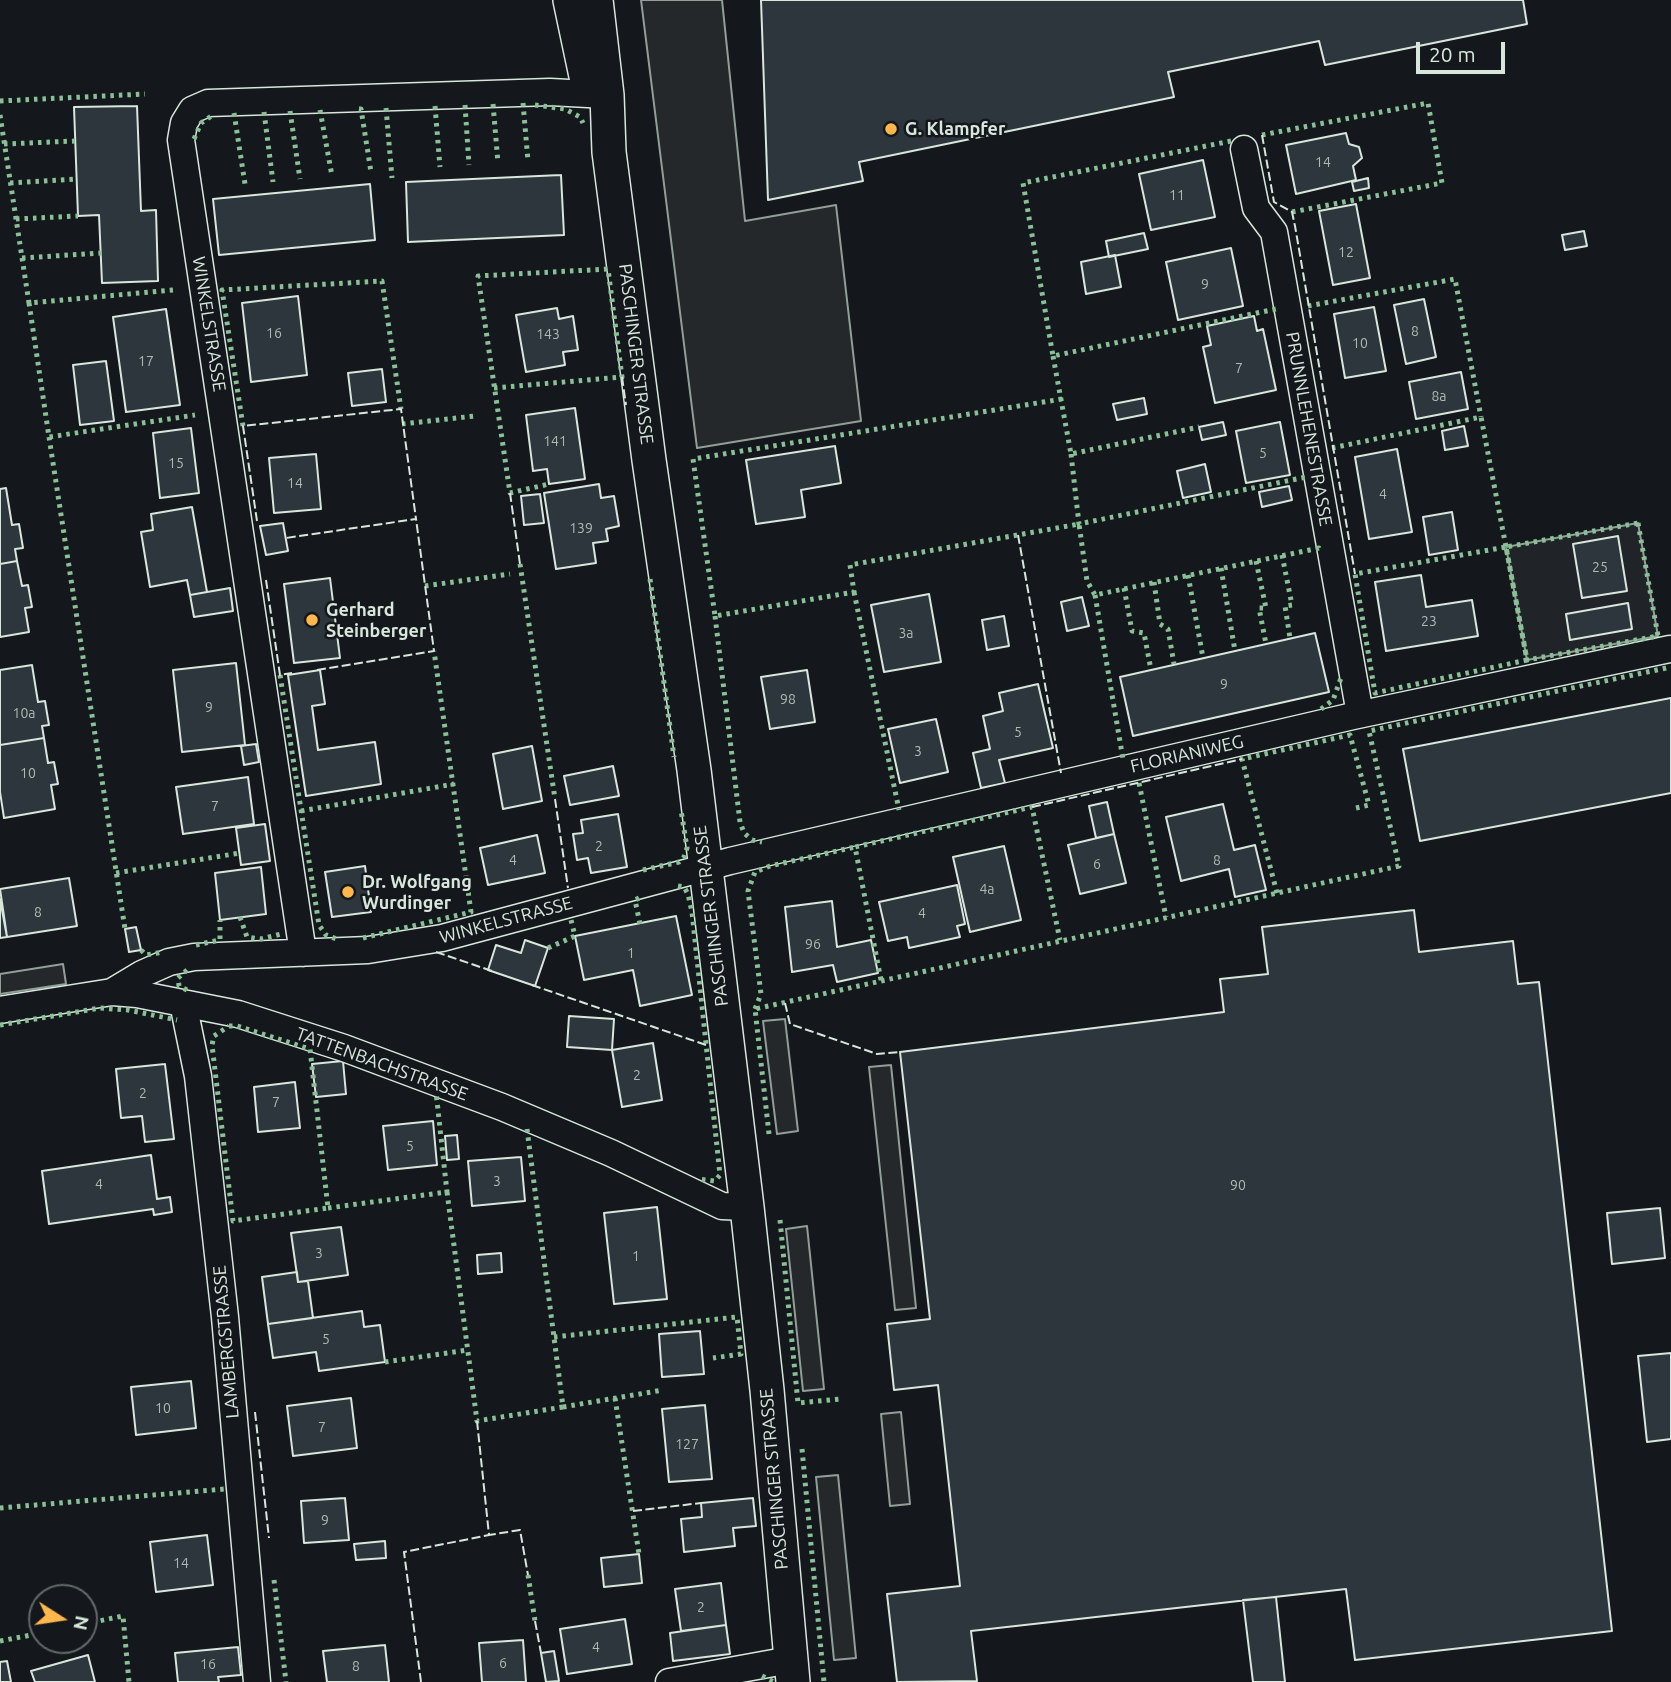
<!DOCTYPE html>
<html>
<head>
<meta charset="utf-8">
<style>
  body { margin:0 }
  #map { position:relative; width:1671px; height:1682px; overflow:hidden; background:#14181c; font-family:Ubuntu,sans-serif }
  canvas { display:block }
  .north { position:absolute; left:28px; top:1584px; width:70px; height:70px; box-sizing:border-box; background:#14181c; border:2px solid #626a69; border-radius:50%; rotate:102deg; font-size:19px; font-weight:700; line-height:28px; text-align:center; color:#d8e6dc }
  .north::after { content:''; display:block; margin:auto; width:24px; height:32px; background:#ffb74d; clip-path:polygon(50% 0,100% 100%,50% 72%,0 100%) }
  .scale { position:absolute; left:1416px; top:42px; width:89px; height:32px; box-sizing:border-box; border:4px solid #d8e6dc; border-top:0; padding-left:9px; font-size:21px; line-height:24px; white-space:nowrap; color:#d8e6dc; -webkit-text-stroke:5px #14181c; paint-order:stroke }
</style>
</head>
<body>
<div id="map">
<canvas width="1671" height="1682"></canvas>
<div class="north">N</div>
<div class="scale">20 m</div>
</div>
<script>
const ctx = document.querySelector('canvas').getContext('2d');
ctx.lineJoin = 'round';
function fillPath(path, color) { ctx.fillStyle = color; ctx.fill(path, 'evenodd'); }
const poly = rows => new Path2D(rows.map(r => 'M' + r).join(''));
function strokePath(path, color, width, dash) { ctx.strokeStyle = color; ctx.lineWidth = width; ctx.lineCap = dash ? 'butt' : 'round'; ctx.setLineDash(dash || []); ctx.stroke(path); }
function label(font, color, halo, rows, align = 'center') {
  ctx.font = font + ' Ubuntu,sans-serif'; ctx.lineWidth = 5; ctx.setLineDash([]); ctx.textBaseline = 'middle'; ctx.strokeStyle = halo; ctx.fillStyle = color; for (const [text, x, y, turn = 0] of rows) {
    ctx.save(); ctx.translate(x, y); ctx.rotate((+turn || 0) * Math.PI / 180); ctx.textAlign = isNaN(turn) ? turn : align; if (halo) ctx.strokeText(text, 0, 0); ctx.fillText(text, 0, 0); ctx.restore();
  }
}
const green = poly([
  [1638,523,1658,636,1527,660,1506,547,1638,523]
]);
fillPath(green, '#202428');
strokePath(green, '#939e99', 2);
const parking = poly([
  [641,0,722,0,745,221,836,205,861,421,697,448,641,0],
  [63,964,66,984,0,994,0,974,63,964],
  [785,1019,798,1131,777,1134,763,1021,785,1019],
  [891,1065,916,1308,895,1310,869,1067,891,1065],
  [807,1226,824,1389,803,1391,786,1229,807,1226],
  [901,1412,910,1504,890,1506,881,1414,901,1412],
  [838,1475,856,1658,834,1660,816,1477,838,1475]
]);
fillPath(parking, '#24282b');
strokePath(parking, '#939e99', 2);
const building = poly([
  [761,0,1523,0,1527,24,1325,65,1319,41,1168,72,1174,97,859,162,863,181,768,200,761,0],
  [137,106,141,211,156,210,158,281,102,283,99,215,78,216,74,107,137,106],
  [1346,133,1349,144,1359,147,1362,158,1353,166,1356,180,1296,194,1286,145,1346,133],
  [1203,160,1215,217,1151,230,1139,174,1203,160],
  [561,175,564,235,408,242,406,182,561,175],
  [1368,178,1369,188,1354,191,1352,182,1368,178],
  [370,184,375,240,219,255,213,199,370,184],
  [1356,204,1370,278,1333,285,1319,211,1356,204],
  [1584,231,1587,246,1565,250,1562,235,1584,231],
  [1144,233,1148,249,1109,257,1106,241,1144,233],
  [1231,248,1243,306,1178,320,1166,262,1231,248],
  [1115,255,1121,287,1086,294,1081,262,1115,255],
  [298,296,307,375,251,382,242,303,298,296],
  [1424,299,1436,357,1406,364,1394,305,1424,299],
  [1374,307,1386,371,1345,378,1334,314,1374,307],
  [557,308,559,319,573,316,578,350,563,352,565,365,526,372,516,315,557,308],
  [166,309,180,405,126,412,113,317,166,309],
  [1254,316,1257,331,1263,329,1276,390,1215,403,1203,347,1211,345,1207,326,1254,316],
  [106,361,114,421,80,425,73,365,106,361],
  [382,369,386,402,352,406,348,373,382,369],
  [1461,372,1468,409,1416,419,1409,382,1461,372],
  [1144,398,1147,414,1117,420,1113,404,1144,398],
  [575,408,585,479,549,484,547,469,533,471,526,415,575,408],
  [1223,422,1226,435,1202,440,1199,427,1223,422],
  [1280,422,1290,475,1246,483,1236,431,1280,422],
  [1464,426,1468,446,1445,450,1442,431,1464,426],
  [191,428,199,493,160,498,153,433,191,428],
  [835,446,841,483,801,490,805,517,756,524,746,460,835,446],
  [1397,449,1412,532,1369,539,1355,457,1397,449],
  [316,454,321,509,274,513,269,458,316,454],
  [1205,464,1211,492,1183,498,1177,471,1205,464],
  [599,484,601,498,614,496,619,526,606,529,608,541,593,543,596,563,556,569,544,493,599,484],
  [1289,486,1292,500,1262,507,1259,492,1289,486],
  [6,488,12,525,19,524,23,548,15,549,17,561,0,564,0,489,6,488],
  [540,494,544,523,524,525,521,496,540,494],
  [192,507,207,592,190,595,187,580,150,587,141,532,153,530,151,514,192,507],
  [1452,512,1458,550,1429,555,1423,517,1452,512],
  [283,523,288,551,266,555,260,526,283,523],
  [1618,536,1627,591,1582,598,1573,544,1618,536],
  [17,561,22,586,28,585,32,607,25,608,29,632,0,637,0,564,17,561],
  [1421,575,1426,607,1472,600,1478,636,1386,651,1375,582,1421,575],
  [330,578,340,658,294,663,284,584,330,578],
  [230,588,233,611,194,617,190,595,230,588],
  [929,594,941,662,884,672,871,605,929,594],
  [1082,597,1089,626,1067,631,1061,602,1082,597],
  [1628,603,1632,629,1570,640,1566,614,1628,603],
  [1004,616,1009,646,987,650,982,620,1004,616],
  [1315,633,1329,692,1133,736,1120,677,1315,633],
  [236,663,245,745,182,752,173,670,236,663],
  [32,665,38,702,45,701,49,725,42,726,44,738,0,745,0,670,32,665],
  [320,670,325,704,312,706,318,750,375,742,381,784,306,796,288,675,320,670],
  [807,670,815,722,770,729,761,677,807,670],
  [1038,684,1053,748,999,760,1005,783,981,788,973,753,990,749,983,716,1003,711,999,693,1038,684],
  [1671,698,1671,793,1420,841,1403,749,1671,698],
  [936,719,948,772,900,783,888,729,936,719],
  [44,738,48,763,54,762,58,784,51,785,55,809,4,818,0,792,0,745,44,738],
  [256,744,259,762,244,765,241,746,256,744],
  [532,746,542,801,503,809,493,754,532,746],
  [613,766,619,796,570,805,564,776,613,766],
  [248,777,254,824,183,834,176,787,248,777],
  [1107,802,1114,834,1096,838,1089,806,1107,802],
  [1223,804,1234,850,1255,845,1266,890,1235,897,1229,869,1181,881,1166,817,1223,804],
  [618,814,627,867,591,873,588,858,577,860,573,834,583,833,581,820,618,814],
  [265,824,270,861,241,865,236,828,265,824],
  [1114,834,1126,883,1080,894,1068,845,1114,834],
  [537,835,545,873,488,885,480,848,537,835],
  [1004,846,1021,920,970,932,953,857,1004,846],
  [365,866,371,912,332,917,325,872,365,866],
  [261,867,266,914,220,920,215,873,261,867],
  [69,878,77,926,7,937,0,889,69,878],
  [957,885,965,924,957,926,960,937,909,948,907,937,888,941,879,902,957,885],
  [0,899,7,937,0,938,0,899],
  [832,901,837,947,871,940,878,973,837,982,833,965,792,972,785,907,832,901],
  [1414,910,1419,952,1513,941,1518,984,1539,982,1612,1631,1355,1660,1346,1589,971,1631,977,1681,897,1682,887,1594,960,1586,938,1385,894,1390,887,1324,930,1319,900,1052,1224,1012,1220,979,1268,974,1262,927,1414,910],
  [676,916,692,995,640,1006,633,970,584,980,575,936,676,916],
  [136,927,141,950,129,952,125,929,136,927],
  [525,940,548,948,535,986,488,970,496,945,521,953,525,940],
  [569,1016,614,1019,612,1050,567,1047,569,1016],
  [653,1043,662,1100,622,1107,612,1050,653,1043],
  [343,1061,346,1094,316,1097,312,1064,343,1061],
  [165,1064,174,1139,145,1142,142,1116,121,1118,116,1069,165,1064],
  [295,1082,300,1128,258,1132,254,1087,295,1082],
  [433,1121,437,1165,388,1170,383,1126,433,1121],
  [457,1135,459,1159,447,1160,445,1136,457,1135],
  [151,1155,157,1199,170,1197,172,1212,154,1215,153,1209,49,1224,42,1171,151,1155],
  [521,1157,525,1201,472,1206,468,1161,521,1157],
  [657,1207,667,1299,614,1304,604,1213,657,1207],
  [1660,1208,1665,1258,1612,1264,1607,1213,1660,1208],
  [341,1227,348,1275,298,1282,291,1233,341,1227],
  [501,1253,502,1272,478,1274,477,1255,501,1253],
  [297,1272,298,1282,308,1281,313,1318,268,1324,262,1277,297,1272],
  [362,1311,364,1327,380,1325,385,1362,319,1371,316,1352,273,1358,268,1324,362,1311],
  [700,1331,704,1374,662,1377,659,1334,700,1331],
  [1671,1353,1671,1439,1647,1442,1638,1356,1671,1353],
  [191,1381,196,1428,136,1435,131,1387,191,1381],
  [351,1398,357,1448,293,1456,287,1406,351,1398],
  [705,1405,712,1479,669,1482,662,1409,705,1405],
  [345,1498,349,1540,304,1543,301,1501,345,1498],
  [753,1498,756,1526,733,1528,735,1546,684,1552,681,1519,702,1517,701,1503,753,1498],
  [207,1535,213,1585,156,1592,150,1542,207,1535],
  [385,1541,386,1558,356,1560,354,1544,385,1541],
  [639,1554,642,1583,604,1587,601,1558,639,1554],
  [721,1583,726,1625,681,1631,675,1589,721,1583],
  [1276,1597,1285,1682,1253,1682,1243,1600,1276,1597],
  [625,1619,632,1664,567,1674,560,1629,625,1619],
  [726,1625,730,1654,673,1661,670,1633,726,1625],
  [523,1640,526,1682,482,1682,479,1643,523,1640],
  [385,1645,389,1682,327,1682,323,1651,385,1645],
  [238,1647,241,1675,218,1677,219,1682,178,1682,175,1653,238,1647],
  [554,1651,559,1681,546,1682,541,1653,554,1651],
  [88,1655,95,1682,35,1682,31,1671,88,1655],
  [7,1661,11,1682,0,1682,0,1662,7,1661]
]);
fillPath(building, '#2c363c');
strokePath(building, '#d8e6dc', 2);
const minor = poly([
  [1244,149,1256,208,1274,232,1360,714],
  [303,953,181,140,184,123,192,110,208,103,550,92,607,95],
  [112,992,142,974,169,962,194,957,368,950,442,938,730,861,1353,716,1670,649],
  [183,1003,198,1076,225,1317,257,1682],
  [0,1010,112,992,137,994,238,1014,344,1048,502,1107,611,1153,722,1206,747,1207],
  [669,1682,790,1660]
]);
const tertiary = poly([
  [570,0,586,76],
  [596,0,607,95,609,152,649,460,694,770,747,1207,767,1390,793,1682]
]);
strokePath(minor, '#d8e6dc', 29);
strokePath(tertiary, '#d8e6dc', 36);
strokePath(minor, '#14181c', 26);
strokePath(tertiary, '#14181c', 33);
strokePath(poly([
  [0,101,145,94],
  [523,103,528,161],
  [493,104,498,163],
  [465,105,469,165],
  [535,105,565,109,580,117,583,123],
  [435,106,440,167],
  [386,108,392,178],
  [359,109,361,109,371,172],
  [320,110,332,176],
  [290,111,300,179],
  [264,112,273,182],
  [234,113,245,184],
  [0,115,29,303,173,290],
  [1262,135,1428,103,1442,183,1292,212],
  [194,139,201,123,213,115],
  [1231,141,1023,183,1053,356,1276,309],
  [4,144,75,141],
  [10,183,77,179],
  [16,219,78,216],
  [22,258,101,253],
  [29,303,49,437,195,415],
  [1308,306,1455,279,1481,417],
  [1053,356,1071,454,1199,427],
  [494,388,622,377,608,269,478,276,510,493,549,484],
  [1062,399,693,459,715,616,854,592,850,565,1079,524,1087,581,1095,595,1319,548,1320,551],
  [402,424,475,416],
  [243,426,222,290,382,281,401,409],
  [49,437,125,929],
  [1332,448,1481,417,1506,547,1527,660,1375,693,1355,574,1506,547],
  [1071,454,1079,524,1306,477],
  [1638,523,1658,636,1527,660,1506,547,1638,523],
  [1282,555,1292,605,1285,606,1290,638],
  [1256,561,1266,608,1259,608,1266,644],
  [520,564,555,799],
  [1221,568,1235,651],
  [1188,575,1203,658],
  [650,579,674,757],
  [1154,582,1160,624,1168,629,1174,664],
  [425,586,510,574],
  [1124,588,1132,631,1144,633,1151,670],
  [854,592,899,810],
  [1095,595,1123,759],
  [715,616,740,822,744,833,752,840,762,842],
  [280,675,319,925,326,935,339,940],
  [1321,709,1333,700,1341,678],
  [1139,783,1166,917],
  [301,811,454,784],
  [643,870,679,862,684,857,687,848,681,810],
  [116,873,240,853],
  [678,886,684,887,688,894,692,912,720,1175,715,1181,697,1179],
  [1277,893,1242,759,1350,735,1369,805,1352,809],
  [639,898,635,900,640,924],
  [240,917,247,937,261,939,281,934],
  [363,938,471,912,434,651],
  [196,945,220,940,220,920],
  [548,948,575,936,570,916],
  [141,950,146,955,163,952],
  [187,970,178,978,179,986,189,991],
  [881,980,855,847,1032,807,1060,940],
  [755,1009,761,994,748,891,755,872,770,866,855,847],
  [0,1025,100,1008,128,1010,177,1020],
  [229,1026,237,1026,310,1049,328,1208,233,1221,212,1045,214,1036,229,1026],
  [769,1134,755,1009,1399,866,1369,731,1671,667],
  [447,1192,477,1421,563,1407,527,1129],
  [328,1208,447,1192,436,1092],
  [780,1220,798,1403,840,1399],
  [554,1337,737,1317,741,1354,713,1358],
  [385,1362,468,1350],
  [615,1398,639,1554],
  [563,1407,663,1390],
  [802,1449,824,1682],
  [0,1508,225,1489],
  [528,1575,535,1621],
  [274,1580,286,1682],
  [84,1624,123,1616,129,1682],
  [0,1641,42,1633],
  [762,1676,774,1682]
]), '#8ac095', 5, [3.5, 5]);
strokePath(poly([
  [1262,135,1274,202,1292,212,1295,226,1355,574],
  [622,377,626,405],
  [510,493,520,564],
  [257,521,243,426,401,409,416,519,286,538],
  [1018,535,1061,773],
  [266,580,280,675,292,673],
  [317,670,434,651,416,519],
  [555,799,568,888],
  [1032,807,1242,759],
  [436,952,492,971],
  [532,985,706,1045],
  [785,1003,790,1024,877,1054,900,1052],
  [255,1412,269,1538],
  [477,1421,489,1535,520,1530,528,1575],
  [633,1511,701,1503],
  [535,1621,541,1653],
  [421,1682,404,1552,489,1535]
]), '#d8e6dc', 2, [9, 3.5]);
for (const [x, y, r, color] of [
  [891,129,7,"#ffb74d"],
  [312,620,7,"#ffb74d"],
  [348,892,7,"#ffb74d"]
]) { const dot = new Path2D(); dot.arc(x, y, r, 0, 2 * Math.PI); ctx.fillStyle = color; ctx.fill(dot); strokePath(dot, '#14181c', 2.5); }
label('14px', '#adbab4', null, [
  ["14",1323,162],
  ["11",1177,195],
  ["12",1346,252],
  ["9",1205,284],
  ["8",1415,331],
  ["16",274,333],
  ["143",548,334],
  ["10",1360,343],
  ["17",146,361],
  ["7",1239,368],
  ["8a",1439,396],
  ["141",555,441],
  ["5",1263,453],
  ["15",176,463],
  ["14",295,483],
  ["4",1383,494],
  ["139",581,528],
  ["25",1600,567],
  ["23",1429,621],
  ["3a",906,633],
  ["9",1224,684],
  ["98",788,699],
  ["9",209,707],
  ["10a",24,713],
  ["5",1018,732],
  ["3",918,751],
  ["10",28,773],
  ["7",215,806],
  ["2",599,846],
  ["4",513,860],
  ["8",1217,860],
  ["6",1097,864],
  ["4a",987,889],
  ["8",38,912],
  ["4",922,913],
  ["96",813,944],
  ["1",631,953],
  ["2",637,1075],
  ["2",143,1093],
  ["7",276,1102],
  ["5",410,1146],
  ["3",497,1181],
  ["4",99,1184],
  ["90",1238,1185],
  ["3",319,1253],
  ["1",636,1256],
  ["5",326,1339],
  ["10",163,1408],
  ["7",322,1427],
  ["127",687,1444],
  ["9",325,1520],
  ["14",181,1563],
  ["2",701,1607],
  ["4",596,1647],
  ["6",503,1663],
  ["16",208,1664],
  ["8",356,1666]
]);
label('bold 18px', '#d8e6dc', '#14181c', [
  ["G. Klampfer",905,129],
  ["Gerhard",326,610],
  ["Steinberger",326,631],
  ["Dr. Wolfgang",362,882],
  ["Wurdinger",362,903]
], 'left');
label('18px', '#d8e6dc', '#14181c', [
  ["WINKELSTRASSE",209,324,81],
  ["PASCHINGER STRASSE",636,354,83],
  ["PRUNNLEHENESTRASSE",1309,429,80],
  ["FLORIANIWEG",1187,754,-13],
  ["PASCHINGER STRASSE",711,916,-97],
  ["WINKELSTRASSE",506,920,-15],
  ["TATTENBACHSTRASSE",382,1064,20],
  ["LAMBERGSTRASSE",226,1342,-95],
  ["PASCHINGER STRASSE",774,1479,-95]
]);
</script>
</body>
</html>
